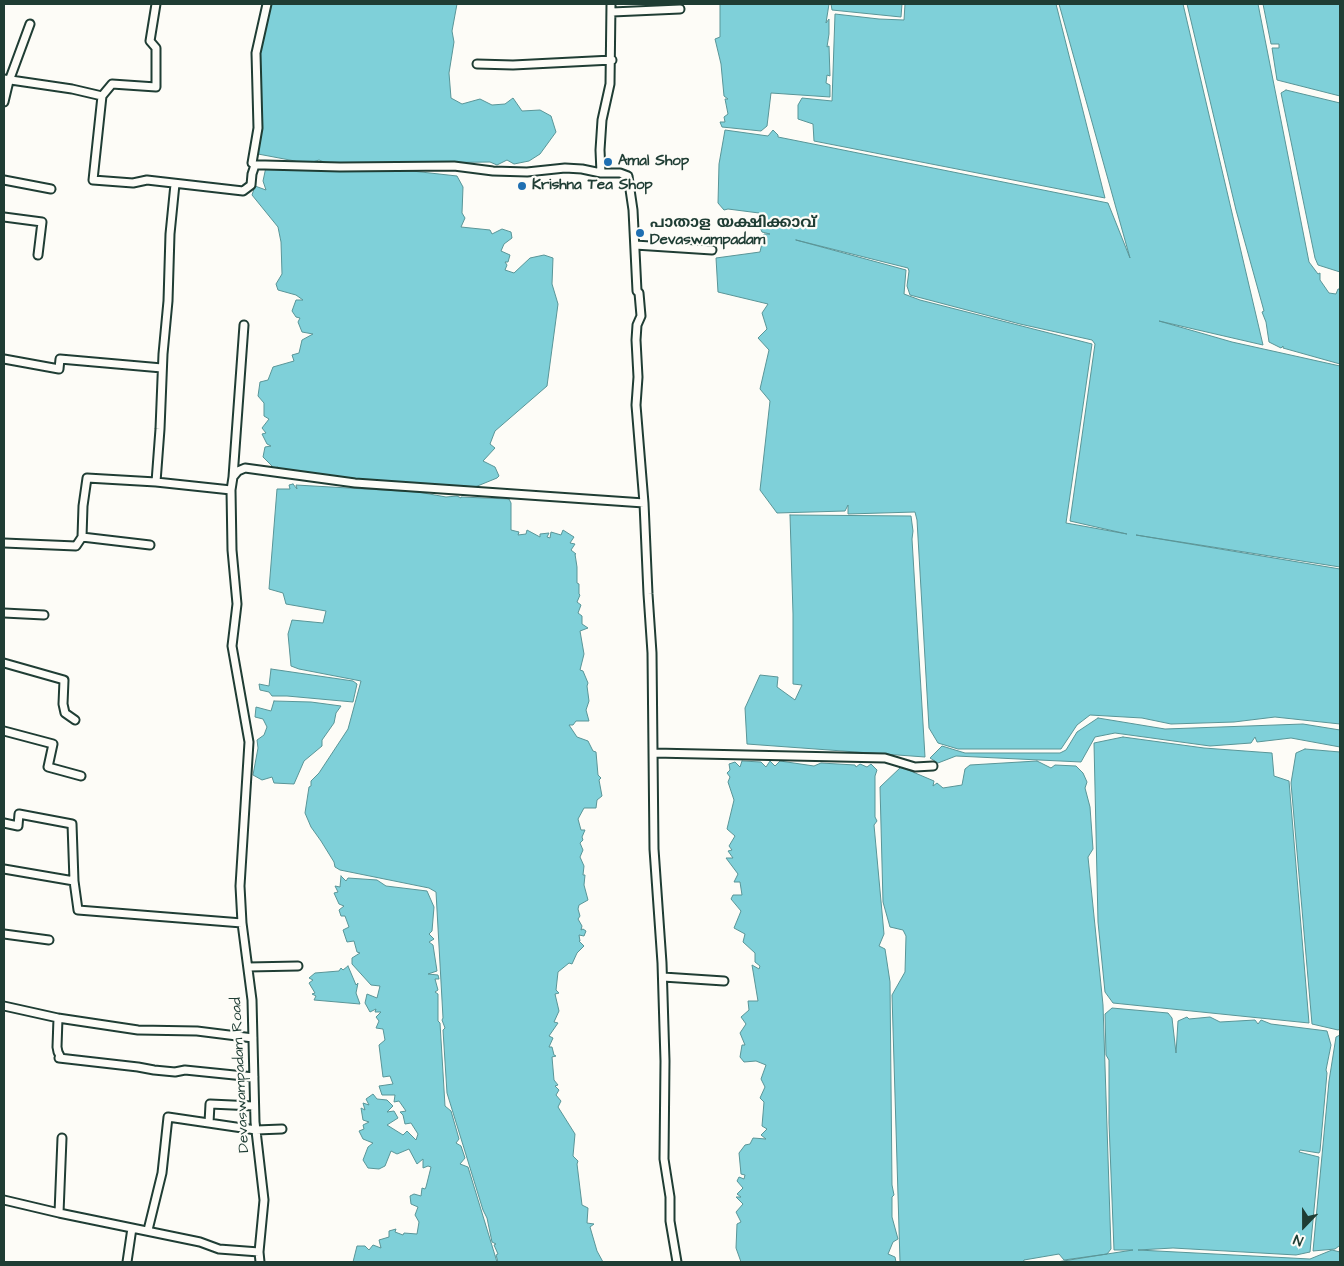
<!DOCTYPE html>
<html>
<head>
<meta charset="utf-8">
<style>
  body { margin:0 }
  #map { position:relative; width:1344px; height:1266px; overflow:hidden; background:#fdfcf7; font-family:"Architects Daughter",sans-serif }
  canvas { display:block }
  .frame { position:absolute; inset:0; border:5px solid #1f3d34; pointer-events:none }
  .north { position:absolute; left:1279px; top:1201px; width:50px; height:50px; -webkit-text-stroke:4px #fdfcf7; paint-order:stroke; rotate:202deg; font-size:14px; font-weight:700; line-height:20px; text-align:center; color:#1f3d34 }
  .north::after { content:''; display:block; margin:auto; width:18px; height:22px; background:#1f3d34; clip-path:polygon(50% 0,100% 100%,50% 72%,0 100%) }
</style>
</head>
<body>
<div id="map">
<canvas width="1344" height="1266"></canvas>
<div class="frame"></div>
<div class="north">N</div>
</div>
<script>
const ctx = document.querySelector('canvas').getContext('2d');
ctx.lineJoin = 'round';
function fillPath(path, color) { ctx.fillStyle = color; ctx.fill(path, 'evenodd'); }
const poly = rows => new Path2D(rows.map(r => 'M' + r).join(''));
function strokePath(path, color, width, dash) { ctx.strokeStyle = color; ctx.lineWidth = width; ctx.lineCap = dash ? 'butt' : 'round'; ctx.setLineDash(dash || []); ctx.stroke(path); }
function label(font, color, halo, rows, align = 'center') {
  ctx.font = font + ' "Architects Daughter","Noto Sans Malayalam",sans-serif'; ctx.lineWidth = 4.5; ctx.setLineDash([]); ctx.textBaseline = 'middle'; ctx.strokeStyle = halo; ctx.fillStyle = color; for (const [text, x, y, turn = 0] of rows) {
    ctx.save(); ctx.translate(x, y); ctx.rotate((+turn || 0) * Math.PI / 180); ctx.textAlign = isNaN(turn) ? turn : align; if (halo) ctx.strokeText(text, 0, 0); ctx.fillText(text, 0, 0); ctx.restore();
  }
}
const water = poly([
  [270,4,457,4,452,31,454,42,449,73,451,98,462,104,480,99,492,105,505,104,513,98,522,111,540,110,551,116,556,132,540,154,529,161,514,164,507,160,497,165,490,162,329,164,319,160,303,165,295,161,258,154,258,142,262,120,258,71,261,41,270,4],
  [720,4,829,4,826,23,829,19,829,34,827,47,829,46,830,76,827,75,826,83,830,85,830,97,771,93,767,126,761,131,722,127,720,122,725,122,724,117,728,114,725,99,728,99,724,96,721,64,715,39,720,37,720,4],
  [831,4,902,4,901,17,832,10,831,4],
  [905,4,1056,4,1105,198,814,141,813,124,798,119,798,105,802,98,832,101,835,14,879,19,904,20,905,4],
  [1059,4,1183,4,1263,345,1159,321,1232,342,1340,366,1340,567,1136,535,1340,569,1340,724,1275,717,1234,722,1171,724,1142,718,1090,715,1077,725,1061,749,958,749,938,743,929,728,917,520,915,512,848,514,848,505,845,511,777,513,760,490,770,401,760,389,769,350,758,338,767,329,762,313,768,304,718,292,716,258,760,252,764,234,770,234,762,232,757,221,759,213,728,209,724,210,718,203,719,164,725,130,768,136,773,130,778,135,778,137,1108,203,1130,258,1059,4],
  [796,240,908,268,909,271,907,286,910,295,1020,324,1092,340,1095,344,1070,521,1127,534,1066,523,1092,344,920,300,904,294,906,270,796,240],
  [1187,4,1258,4,1309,262,1318,274,1320,273,1320,280,1329,293,1336,294,1338,289,1340,289,1340,364,1283,348,1283,346,1281,348,1269,342,1266,322,1262,312,1264,311,1236,210,1187,4],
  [1263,4,1340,4,1340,96,1277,80,1272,48,1279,48,1279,44,1271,44,1263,4],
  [1286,90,1340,103,1340,272,1318,265,1315,258,1281,93,1286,90],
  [266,167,412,171,457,176,463,187,462,213,465,218,461,227,490,230,492,234,502,229,511,232,512,238,504,244,501,251,510,255,508,262,505,262,507,265,505,270,514,273,530,258,544,255,553,258,552,284,558,304,547,386,495,431,490,444,495,448,483,461,495,467,499,476,497,478,475,487,331,478,277,470,278,467,274,468,263,457,265,447,271,446,267,444,262,434,266,433,262,428,269,419,264,416,264,403,258,396,260,382,268,380,273,367,294,361,292,355,299,353,302,340,313,334,302,332,298,322,300,318,296,317,292,311,296,300,303,300,296,295,278,290,276,284,282,274,281,242,278,227,252,195,255,186,266,190,263,181,266,167],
  [293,484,297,489,296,485,418,492,446,497,457,496,461,498,461,497,509,499,511,503,511,530,519,532,518,535,526,534,527,530,540,537,540,534,549,533,547,537,550,538,551,532,561,535,563,530,574,537,570,543,575,544,571,550,576,554,575,554,577,567,577,583,579,584,579,594,580,595,577,602,581,605,578,613,582,616,582,624,588,628,580,631,584,654,580,670,583,671,588,683,587,686,589,701,586,710,589,721,576,721,573,725,569,725,577,737,588,741,593,751,596,752,598,775,601,778,599,780,602,796,597,800,596,808,584,808,578,819,581,830,585,830,582,837,583,840,580,843,583,850,580,857,584,866,583,875,585,875,584,885,588,900,579,905,578,909,580,916,578,919,582,926,581,930,583,929,586,931,584,936,579,935,580,941,579,941,584,946,577,953,572,964,569,963,558,972,556,990,559,993,555,994,559,1011,554,1022,558,1023,549,1036,553,1038,549,1047,552,1047,554,1055,556,1056,552,1057,554,1080,558,1085,555,1086,559,1090,556,1095,561,1101,558,1107,575,1134,573,1156,578,1161,577,1164,582,1205,588,1208,587,1223,594,1224,590,1227,597,1251,603,1262,498,1262,496,1255,498,1254,494,1245,496,1244,492,1242,487,1218,483,1210,447,1093,443,1030,445,1028,442,1020,443,1018,436,892,429,888,340,870,335,867,334,862,321,841,311,827,305,813,309,787,311,786,311,781,319,773,348,729,361,681,299,669,291,666,288,634,292,620,323,623,326,611,286,604,283,593,269,589,277,489,290,489,289,485,293,484],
  [790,515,911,516,913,531,912,539,925,757,747,744,745,708,760,675,778,677,777,687,795,700,802,685,793,684,793,614,790,515],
  [271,669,353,681,357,684,353,702,287,696,272,696,269,692,260,690,259,684,269,686,271,669],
  [274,701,311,702,341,706,336,713,334,723,322,740,322,746,304,761,294,784,274,783,272,777,262,780,253,775,258,748,257,740,264,735,267,727,263,719,255,717,256,707,271,711,274,701],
  [1098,718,1165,729,1303,724,1340,730,1340,747,1291,738,1257,742,1255,737,1251,743,1210,746,1115,733,1095,737,1081,762,956,756,938,763,930,758,942,746,965,753,1060,753,1066,750,1077,732,1098,718],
  [1123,737,1204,748,1272,753,1274,776,1289,781,1309,1023,1113,1003,1105,992,1098,922,1094,743,1123,737],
  [1305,749,1340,752,1340,1029,1338,1030,1312,1024,1291,783,1296,753,1305,749],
  [742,761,761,762,766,767,770,761,775,766,780,761,814,766,821,763,855,765,856,767,860,764,867,767,871,764,877,770,875,776,875,817,877,821,874,825,884,934,879,946,885,949,890,982,892,1185,894,1195,892,1197,892,1217,898,1239,893,1242,888,1254,895,1257,896,1262,741,1262,736,1248,737,1224,741,1222,736,1212,743,1204,736,1197,741,1197,737,1194,743,1188,737,1181,739,1177,744,1179,745,1175,741,1174,739,1153,745,1145,750,1144,753,1138,766,1139,761,1135,767,1129,762,1126,764,1102,760,1098,765,1087,761,1079,766,1065,756,1061,744,1062,740,1057,742,1045,745,1045,740,1033,746,1024,741,1017,749,1010,748,1001,758,1001,752,965,759,969,760,966,755,962,755,953,743,942,745,934,734,928,741,911,731,899,733,895,742,895,740,882,734,882,738,874,726,858,733,858,728,851,732,850,729,846,735,836,727,829,734,800,728,782,730,777,727,773,730,770,729,764,735,762,740,767,742,761],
  [1037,761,1051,768,1055,765,1076,766,1083,773,1087,782,1085,788,1090,807,1093,849,1088,857,1103,1005,1111,1249,1107,1254,1133,1250,1114,1250,1109,1123,1109,1060,1106,1055,1105,1014,1112,1008,1168,1013,1172,1018,1176,1053,1178,1021,1187,1017,1189,1019,1210,1017,1220,1022,1255,1020,1258,1024,1261,1020,1271,1024,1327,1031,1331,1045,1326,1070,1327,1073,1320,1151,1319,1153,1300,1150,1299,1152,1319,1157,1310,1252,1296,1255,1173,1248,1138,1250,1310,1259,1332,1250,1340,1252,1340,1262,1057,1262,1107,1254,1064,1260,1059,1254,1024,1260,1023,1262,900,1262,892,995,905,972,906,936,903,930,890,927,883,902,880,787,901,767,934,781,933,786,937,783,943,788,962,785,965,769,970,765,1037,761],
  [341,876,346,881,348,878,377,880,386,886,427,891,434,907,432,931,429,934,434,939,429,942,433,945,437,971,428,974,438,975,439,979,435,979,438,990,435,992,438,994,438,1021,440,1023,445,1106,451,1111,459,1139,456,1143,461,1146,465,1158,460,1164,468,1167,497,1262,353,1262,357,1246,365,1246,369,1250,373,1245,381,1248,379,1240,389,1237,389,1231,396,1229,395,1232,403,1235,404,1233,417,1234,419,1222,415,1215,418,1207,411,1204,410,1196,414,1194,421,1196,422,1188,425,1189,426,1187,431,1167,428,1166,423,1168,423,1159,417,1164,409,1149,397,1154,391,1151,385,1166,379,1169,368,1168,363,1160,368,1147,373,1143,363,1139,359,1131,364,1129,363,1125,369,1122,363,1120,361,1108,365,1110,363,1103,369,1105,366,1099,373,1094,377,1099,387,1100,393,1106,387,1112,394,1111,398,1118,387,1125,403,1135,407,1131,416,1140,418,1134,411,1123,405,1124,403,1115,400,1112,406,1111,399,1101,394,1102,395,1095,382,1095,379,1086,393,1084,390,1076,383,1077,379,1045,385,1040,383,1029,376,1028,379,1021,376,1017,381,1012,375,1012,376,1009,370,1012,365,1003,367,994,377,998,380,986,371,985,352,964,352,958,360,953,357,952,354,941,347,942,343,930,349,927,345,916,341,916,339,910,344,906,339,904,334,893,338,892,335,886,340,887,341,876],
  [348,966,356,985,358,983,356,993,360,1004,314,1000,316,996,312,994,315,993,309,983,313,980,309,978,315,973,339,971,341,968,343,970,348,966],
  [1340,1035,1340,1247,1339,1246,1335,1249,1313,1251,1329,1081,1336,1037,1340,1035]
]);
fillPath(water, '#7fd0d9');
strokePath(water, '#599597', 1);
const minor = poly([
  [612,12,680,9],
  [477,64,513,65,612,60],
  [4,79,72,89,102,96,93,180,133,183,147,180,243,191,251,185,252,174,255,165,265,165,340,167,454,166,493,171,527,172,565,168,582,169,601,173,620,173,628,176,633,210,637,291,639,293,641,316,637,325,636,340,638,377,636,405,644,503,648,594,652,653,654,849,662,963,665,1061,664,1159,670,1197,670,1221,677,1262],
  [102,96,112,84,156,87,156,48,150,41,156,4],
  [4,102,9,81,30,24],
  [255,165,252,163,258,128,256,53,267,4],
  [601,173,600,150,602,120,610,84,611,4],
  [4,180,51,189],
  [4,217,42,222,38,255],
  [635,245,712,250],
  [4,359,59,369,60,359,162,368],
  [233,477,244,325],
  [156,482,160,429,163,354,168,301,170,234,175,184],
  [82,537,83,506,87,478,156,482,231,490],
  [4,543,76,546,82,537,150,545],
  [4,613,44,615],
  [4,663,64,680,63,704,65,713,75,720],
  [4,731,53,744,48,767,81,776],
  [654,753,885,758,915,767,933,766],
  [4,823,18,826,19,814,72,824,74,881],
  [4,869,74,881,78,910,242,923],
  [4,934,49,940],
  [248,967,298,966],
  [663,977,724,981],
  [4,1006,58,1018,138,1030,197,1031,253,1038],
  [58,1018,57,1047,58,1052,61,1058],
  [59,1058,138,1067,154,1070,175,1072,185,1070,254,1077],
  [209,1123,210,1104,254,1106],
  [4,1200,59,1213,200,1242,219,1249,259,1252],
  [59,1213,62,1138],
  [148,1230,162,1173,168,1117,256,1130,282,1129],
  [127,1262,132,1228],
  [260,1262,259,1252,264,1200,255,1122,252,1000,242,923,240,886,249,742,232,646,237,604,232,550,231,490,233,477,238,471,245,468,355,483,644,503]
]);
strokePath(minor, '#1f3d34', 11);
strokePath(minor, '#fdfcf7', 7);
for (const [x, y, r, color] of [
  [608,162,5,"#1f6fb2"],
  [522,186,5,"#1f6fb2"],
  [640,233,5,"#1f6fb2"]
]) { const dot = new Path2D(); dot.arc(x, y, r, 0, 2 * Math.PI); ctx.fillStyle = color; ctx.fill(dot); strokePath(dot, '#fdfcf7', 2); }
label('bold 15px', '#1f3d34', '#fdfcf7', [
  ["Amal Shop",618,162],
  ["Krishna Tea Shop",532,186],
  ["പാതാള യക്ഷിക്കാവ്",650,224],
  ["Devaswampadam",650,241]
], 'left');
label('15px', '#1f3d34', '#fdfcf7', [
  ["Devaswampadam Road",241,1075,-93]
]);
</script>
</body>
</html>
